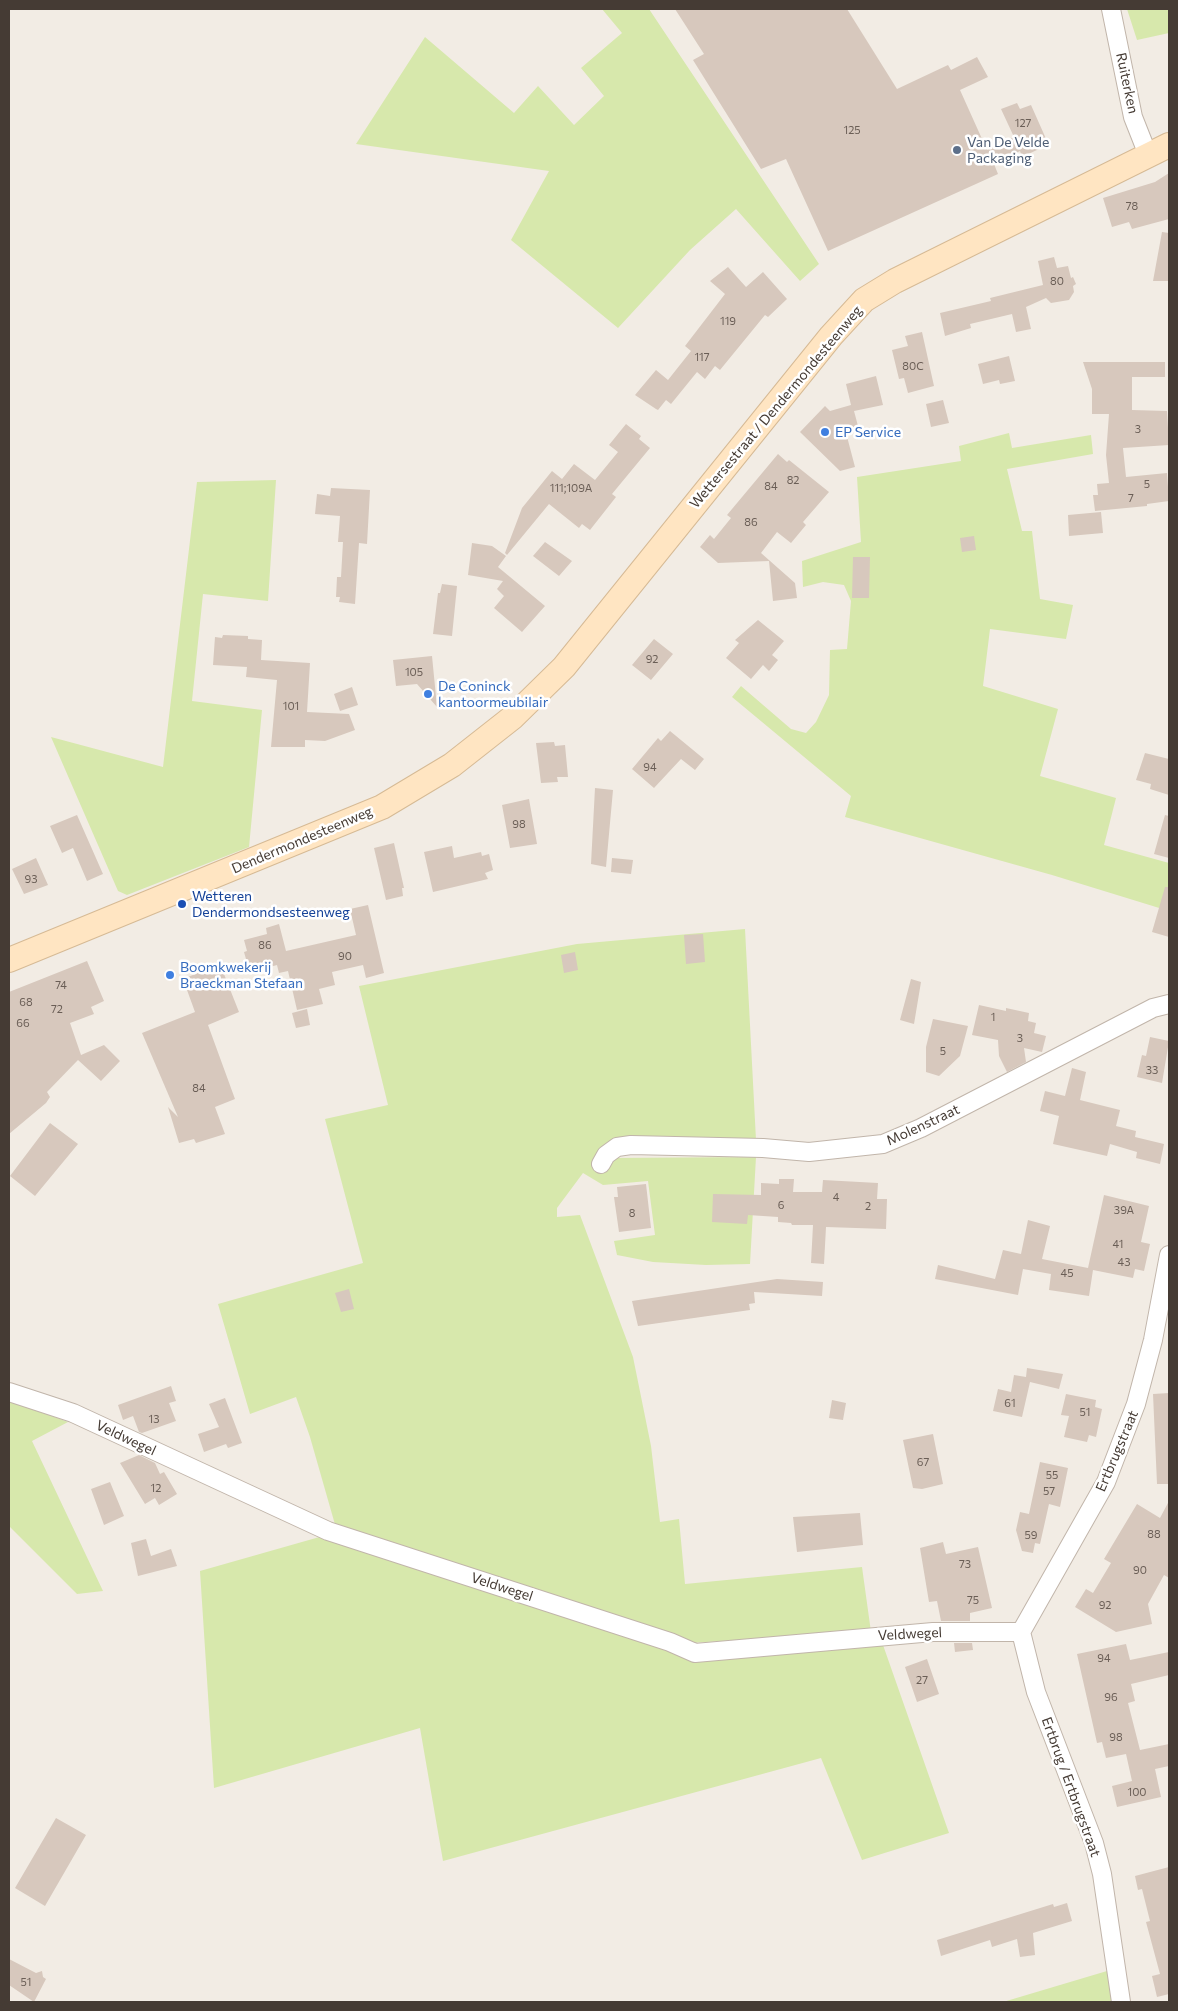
<!DOCTYPE html>
<html>
<head>
<meta charset="utf-8">
<style>
  body { margin:0 }
  #map { position:relative; width:1178px; height:2011px; overflow:hidden; background:#f2ece4; font-family:Commissioner,sans-serif }
  canvas { display:block }
  .frame { position:absolute; inset:0; border:10px solid #453b34; pointer-events:none }
</style>
</head>
<body>
<div id="map">
<canvas width="1178" height="2011"></canvas>
<div class="frame"></div>
</div>
<script>
const ctx = document.querySelector('canvas').getContext('2d');
ctx.lineJoin = 'round';
function fillPath(path, color) { ctx.fillStyle = color; ctx.fill(path, 'evenodd'); }
const poly = rows => new Path2D(rows.map(r => 'M' + r).join(''));
function strokePath(path, color, width, dash) { ctx.strokeStyle = color; ctx.lineWidth = width; ctx.lineCap = dash ? 'butt' : 'round'; ctx.setLineDash(dash || []); ctx.stroke(path); }
function label(font, color, halo, rows, align = 'center') {
  ctx.font = font + ' Commissioner,sans-serif'; ctx.lineWidth = 5; ctx.setLineDash([]); ctx.textBaseline = 'middle'; ctx.strokeStyle = halo; ctx.fillStyle = color; for (const [text, x, y, turn = 0] of rows) {
    ctx.save(); ctx.translate(x, y); ctx.rotate((+turn || 0) * Math.PI / 180); ctx.textAlign = isNaN(turn) ? turn : align; if (halo) ctx.strokeText(text, 0, 0); ctx.fillText(text, 0, 0); ctx.restore();
  }
}
fillPath(poly([
  [602,9,649,9,819,264,800,281,736,209,690,250,618,328,511,240,549,171,356,144,425,37,514,113,538,86,574,125,604,96,581,68,622,33],
  [1127,9,1169,9,1169,33,1137,40],
  [1009,433,1012,448,1091,435,1093,454,1007,469,1022,531,1032,531,1040,599,1073,605,1066,639,990,629,983,686,1058,709,1040,776,1116,798,1104,845,1169,863,1169,911,1052,875,845,817,851,796,732,697,741,686,791,729,806,733,816,722,829,695,830,650,847,649,851,601,844,585,823,582,803,587,802,561,861,542,857,477,961,461,959,446],
  [276,480,268,601,203,594,192,701,262,710,249,847,127,895,118,891,51,737,163,767,197,482],
  [745,929,756,1140,608,1145,609,1158,756,1157,750,1264,706,1265,653,1262,617,1255,614,1241,655,1235,648,1181,603,1185,583,1173,557,1208,557,1217,580,1215,633,1357,651,1446,660,1522,679,1519,685,1584,862,1567,871,1632,690,1643,336,1528,310,1437,296,1397,250,1414,218,1304,363,1263,325,1119,388,1105,359,986,577,944],
  [9,1400,68,1422,32,1441,103,1591,77,1594,9,1526],
  [323,1536,512,1597,687,1658,700,1660,883,1645,949,1833,862,1860,821,1758,443,1861,420,1728,214,1788,200,1571],
  [1107,1971,1113,2002,1003,2002]
]), '#d7e8ac');
fillPath(poly([
  [675,9,847,9,897,89,948,65,951,70,977,57,988,77,960,90,987,150,1014,137,1001,109,1017,103,1020,109,1031,105,1047,141,1038,146,1039,149,1022,157,1020,151,994,164,998,174,828,251,786,159,761,169,693,60,704,54],
  [1169,173,1169,219,1132,229,1129,222,1112,227,1103,198,1155,182],
  [1162,232,1169,233,1169,281,1153,281],
  [1054,257,1057,268,1068,266,1071,278,1073,277,1076,284,1073,286,1074,292,1069,300,1051,303,1046,298,1026,307,1031,329,1016,332,1012,314,970,324,971,328,945,336,940,313,991,301,990,298,1043,285,1038,261],
  [728,267,746,287,763,272,787,299,768,317,765,315,720,370,715,366,705,379,697,372,671,404,666,400,658,410,656,409,635,395,656,370,668,380,691,351,685,346,725,294,710,281],
  [922,332,934,386,908,393,904,378,899,379,892,350,908,346,905,336],
  [1009,356,1015,381,1000,384,999,380,983,384,978,364],
  [1083,362,1165,362,1165,377,1132,377,1132,410,1167,411,1169,445,1123,448,1126,477,1167,473,1169,501,1147,504,1147,506,1095,511,1093,495,1098,495,1097,484,1109,483,1106,455,1109,414,1092,414,1092,389],
  [876,376,883,405,854,411,858,426,845,429,855,467,840,471,800,432,825,406,830,411,851,405,846,384],
  [943,400,949,423,931,427,926,404],
  [626,424,641,436,639,439,650,448,612,494,616,497,590,530,582,524,579,528,549,504,507,555,505,553,522,508,552,471,562,479,574,464,595,480,618,452,609,445],
  [778,454,787,462,789,460,829,492,803,522,806,525,791,543,777,532,761,553,795,583,797,598,773,601,769,561,718,563,700,547,710,535,714,539,731,518,727,515],
  [331,488,370,490,367,544,359,543,355,604,339,602,340,597,336,597,337,577,341,577,343,542,338,542,340,516,315,514,317,494,330,496],
  [1101,512,1103,533,1069,536,1068,515],
  [974,536,976,550,962,552,960,538],
  [545,542,572,561,559,576,533,556],
  [472,543,492,546,506,556,498,567,545,606,522,632,494,608,504,596,497,589,503,581,468,575],
  [853,557,870,557,869,598,852,598],
  [442,584,457,586,452,636,433,634,438,593,440,593],
  [758,620,784,641,772,655,778,660,769,671,763,665,751,679,726,658,739,643,735,640],
  [223,635,248,636,248,639,262,640,261,660,310,663,307,712,349,714,355,730,325,741,305,740,305,747,271,747,277,680,246,677,247,667,213,665,215,637,222,638],
  [654,639,673,654,651,680,632,665],
  [432,656,437,707,417,684,396,686,393,660],
  [352,687,358,705,340,711,334,694],
  [670,731,704,759,695,770,681,759,654,788,632,769,658,738,661,741],
  [554,742,555,746,565,745,568,777,557,777,558,782,541,783,536,743],
  [1145,753,1169,759,1169,795,1150,789,1151,784,1136,780],
  [595,788,613,790,606,867,591,864],
  [529,799,537,844,510,848,502,805],
  [77,815,103,874,87,881,73,848,62,853,50,826],
  [1165,815,1169,816,1169,858,1154,854],
  [394,843,404,888,402,888,403,896,386,900,374,848],
  [452,846,454,858,481,852,482,856,489,854,493,870,485,873,488,879,433,892,424,852],
  [36,858,48,885,24,894,12,869],
  [612,858,633,860,631,874,611,872],
  [1165,887,1169,887,1169,937,1152,932],
  [368,905,384,973,366,978,363,965,332,972,335,985,319,989,323,1004,297,1010,288,971,279,973,277,965,266,968,259,964,248,966,244,952,247,951,244,940,267,934,266,928,279,924,286,951,356,935,350,909],
  [703,934,705,962,686,964,684,935],
  [575,952,578,970,564,973,561,955],
  [87,961,104,1001,91,1007,94,1014,70,1023,81,1055,104,1045,120,1061,101,1081,78,1060,47,1092,50,1097,46,1103,9,1134,9,992],
  [220,964,239,1012,208,1025,235,1099,215,1107,225,1134,196,1143,194,1139,179,1143,168,1107,178,1117,142,1033,195,1012,183,979],
  [911,979,921,982,914,1024,900,1020],
  [979,1005,1006,1011,1006,1008,1029,1013,1028,1021,1036,1023,1034,1033,1046,1036,1042,1052,1024,1048,1026,1062,1007,1072,999,1056,998,1040,972,1035],
  [307,1009,310,1025,296,1028,292,1013],
  [933,1019,968,1026,960,1056,939,1076,926,1072,926,1047],
  [1150,1037,1169,1041,1162,1083,1137,1077,1142,1055,1146,1056],
  [1072,1068,1086,1072,1080,1100,1120,1110,1116,1126,1136,1131,1135,1137,1164,1144,1160,1164,1136,1158,1137,1152,1110,1144,1107,1156,1053,1144,1059,1116,1040,1111,1045,1091,1065,1096],
  [50,1123,78,1144,35,1196,10,1176],
  [779,1179,794,1179,793,1192,822,1192,823,1180,878,1183,877,1199,887,1199,886,1229,826,1227,824,1264,811,1263,813,1225,792,1225,791,1223,778,1222,778,1217,748,1215,747,1224,712,1222,713,1194,761,1195,761,1183,779,1184],
  [646,1184,651,1228,619,1232,614,1197,618,1197,617,1187],
  [1104,1195,1149,1206,1141,1242,1150,1244,1144,1271,1135,1269,1133,1278,1093,1270,1089,1296,1049,1290,1051,1274,1023,1269,1018,1295,935,1279,938,1265,995,1279,1003,1250,1021,1254,1028,1220,1050,1226,1042,1259,1088,1268],
  [777,1279,823,1282,822,1296,754,1292,755,1303,749,1304,750,1310,638,1326,632,1301],
  [349,1289,354,1309,341,1312,335,1293],
  [1027,1368,1063,1374,1059,1389,1030,1382,1022,1417,993,1411,998,1389,1011,1392,1014,1375,1026,1377],
  [171,1386,176,1401,169,1403,176,1421,142,1433,139,1432,133,1416,123,1420,118,1405],
  [1169,1393,1169,1484,1157,1484,1153,1394],
  [1066,1394,1096,1400,1095,1407,1102,1409,1096,1437,1089,1435,1087,1442,1064,1437,1069,1416,1061,1415],
  [225,1398,242,1443,228,1448,226,1444,204,1452,198,1434,219,1427,209,1404],
  [832,1400,846,1403,843,1420,829,1418],
  [933,1434,943,1484,922,1489,913,1488,903,1440],
  [139,1455,155,1463,160,1474,164,1472,177,1494,159,1505,155,1498,145,1504,120,1463],
  [1040,1462,1068,1468,1060,1507,1049,1504,1040,1544,1035,1543,1033,1553,1022,1551,1016,1530,1020,1512,1029,1514],
  [110,1482,124,1516,104,1525,91,1489],
  [1169,1501,1169,1578,1164,1575,1148,1604,1152,1624,1116,1632,1075,1607,1086,1589,1093,1593,1111,1563,1104,1559,1137,1504,1160,1518],
  [860,1513,863,1545,797,1552,793,1517],
  [146,1539,151,1556,171,1549,177,1566,138,1576,131,1543],
  [943,1542,946,1554,978,1547,992,1608,970,1613,970,1621,941,1621,937,1601,929,1602,920,1548],
  [954,1643,972,1643,973,1650,955,1652],
  [1126,1644,1130,1660,1169,1652,1169,1675,1131,1684,1135,1701,1128,1703,1140,1750,1169,1744,1169,1766,1155,1769,1161,1797,1117,1807,1112,1786,1132,1781,1126,1754,1106,1758,1102,1742,1097,1743,1077,1654],
  [927,1659,939,1694,917,1702,905,1667],
  [56,1818,86,1835,45,1906,15,1888],
  [1169,1867,1169,1994,1157,1997,1152,1976,1160,1974,1146,1922,1150,1921,1142,1889,1138,1890,1135,1876],
  [1067,1903,1072,1921,1033,1933,1035,1955,1020,1957,1017,1939,992,1947,990,1940,941,1956,937,1940,1053,1904,1054,1907],
  [9,1959,36,1973,42,1971,43,1977,46,1979,34,2002,9,1985]
]), '#d7c8bd');
const street = poly([
  [1111,9,1133,117,1148,155],
  [601,1164,606,1155,617,1147,631,1145,763,1148,809,1152,883,1144,921,1128,1153,1008,1169,1004],
  [9,1392,73,1413,328,1531,670,1642,695,1653,933,1632,1021,1632],
  [1021,1632,1106,1482,1136,1404,1153,1340,1169,1255],
  [1021,1632,1036,1692,1094,1843,1102,1874,1121,2002]
]);
const secondary = poly([
  [9,960,382,807,452,765,513,717,564,667,831,336,864,300,895,281,1169,145]
]);
strokePath(street, '#c1b5aa', 20);
strokePath(secondary, '#d6ba95', 26);
strokePath(street, '#fff', 18);
strokePath(secondary, '#ffe5c2', 24);
for (const [x, y, r, color] of [
  [957,150,5,"#5c6f8a"],
  [825,432,5,"#3f7fe0"],
  [428,694,5,"#3f7fe0"],
  [182,904,5,"#1a4fb4"],
  [170,975,5,"#3f7fe0"]
]) { const dot = new Path2D(); dot.arc(x, y, r, 0, 2 * Math.PI); ctx.fillStyle = color; ctx.fill(dot); strokePath(dot, '#fff', 2); }
label('11px', '#6a5e56', null, [
  ["127",1023,123],
  ["125",852,130],
  ["78",1132,206],
  ["80",1057,281],
  ["119",728,321],
  ["117",702,357],
  ["80C",913,366],
  ["3",1138,429],
  ["82",793,480],
  ["5",1147,484],
  ["84",771,486],
  ["111;109A",571,488],
  ["7",1131,498],
  ["86",751,522],
  ["92",652,659],
  ["105",414,672],
  ["101",291,706],
  ["94",650,767],
  ["98",519,824],
  ["93",31,879],
  ["86",265,945],
  ["90",345,956],
  ["74",61,985],
  ["68",26,1002],
  ["72",57,1009],
  ["1",993,1017],
  ["66",23,1023],
  ["3",1020,1038],
  ["5",943,1051],
  ["33",1152,1070],
  ["84",199,1088],
  ["4",836,1197],
  ["6",781,1205],
  ["2",868,1206],
  ["39A",1124,1210],
  ["8",632,1213],
  ["41",1118,1244],
  ["43",1124,1262],
  ["45",1067,1273],
  ["61",1010,1403],
  ["51",1085,1412],
  ["13",154,1419],
  ["67",923,1462],
  ["55",1052,1475],
  ["12",156,1488],
  ["57",1049,1491],
  ["88",1154,1534],
  ["59",1031,1535],
  ["73",965,1564],
  ["90",1140,1570],
  ["75",973,1600],
  ["92",1105,1605],
  ["94",1104,1658],
  ["27",922,1680],
  ["96",1111,1697],
  ["98",1116,1737],
  ["100",1137,1792],
  ["51",26,1982]
]);
label('14px', '#453b34', '#fff', [
  ["Ruiterken",1127,83,78],
  ["Wettersestraat / Dendermondesteenweg",776,407,-50],
  ["Dendermondesteenweg",302,840,-23],
  ["Molenstraat",923,1125,-25],
  ["Veldwegel",126,1438,25],
  ["Ertbrugstraat",1117,1451,-67],
  ["Veldwegel",502,1587,18],
  ["Veldwegel",910,1634,-3],
  ["Ertbrug / Ertbrugstraat",1071,1787,70]
]);
label('14px', '#4e5e75', '#fff', [
  ["Van De Velde",967,142],
  ["Packaging",967,158]
], 'left');
label('14px', '#366cbe', '#fff', [
  ["EP Service",835,432],
  ["De Coninck",438,686],
  ["kantoormeubilair",438,702],
  ["Boomkwekerij",180,967],
  ["Braeckman Stefaan",180,983]
], 'left');
label('14px', '#164399', '#fff', [
  ["Wetteren",192,896],
  ["Dendermondsesteenweg",192,912]
], 'left');
</script>
</body>
</html>
